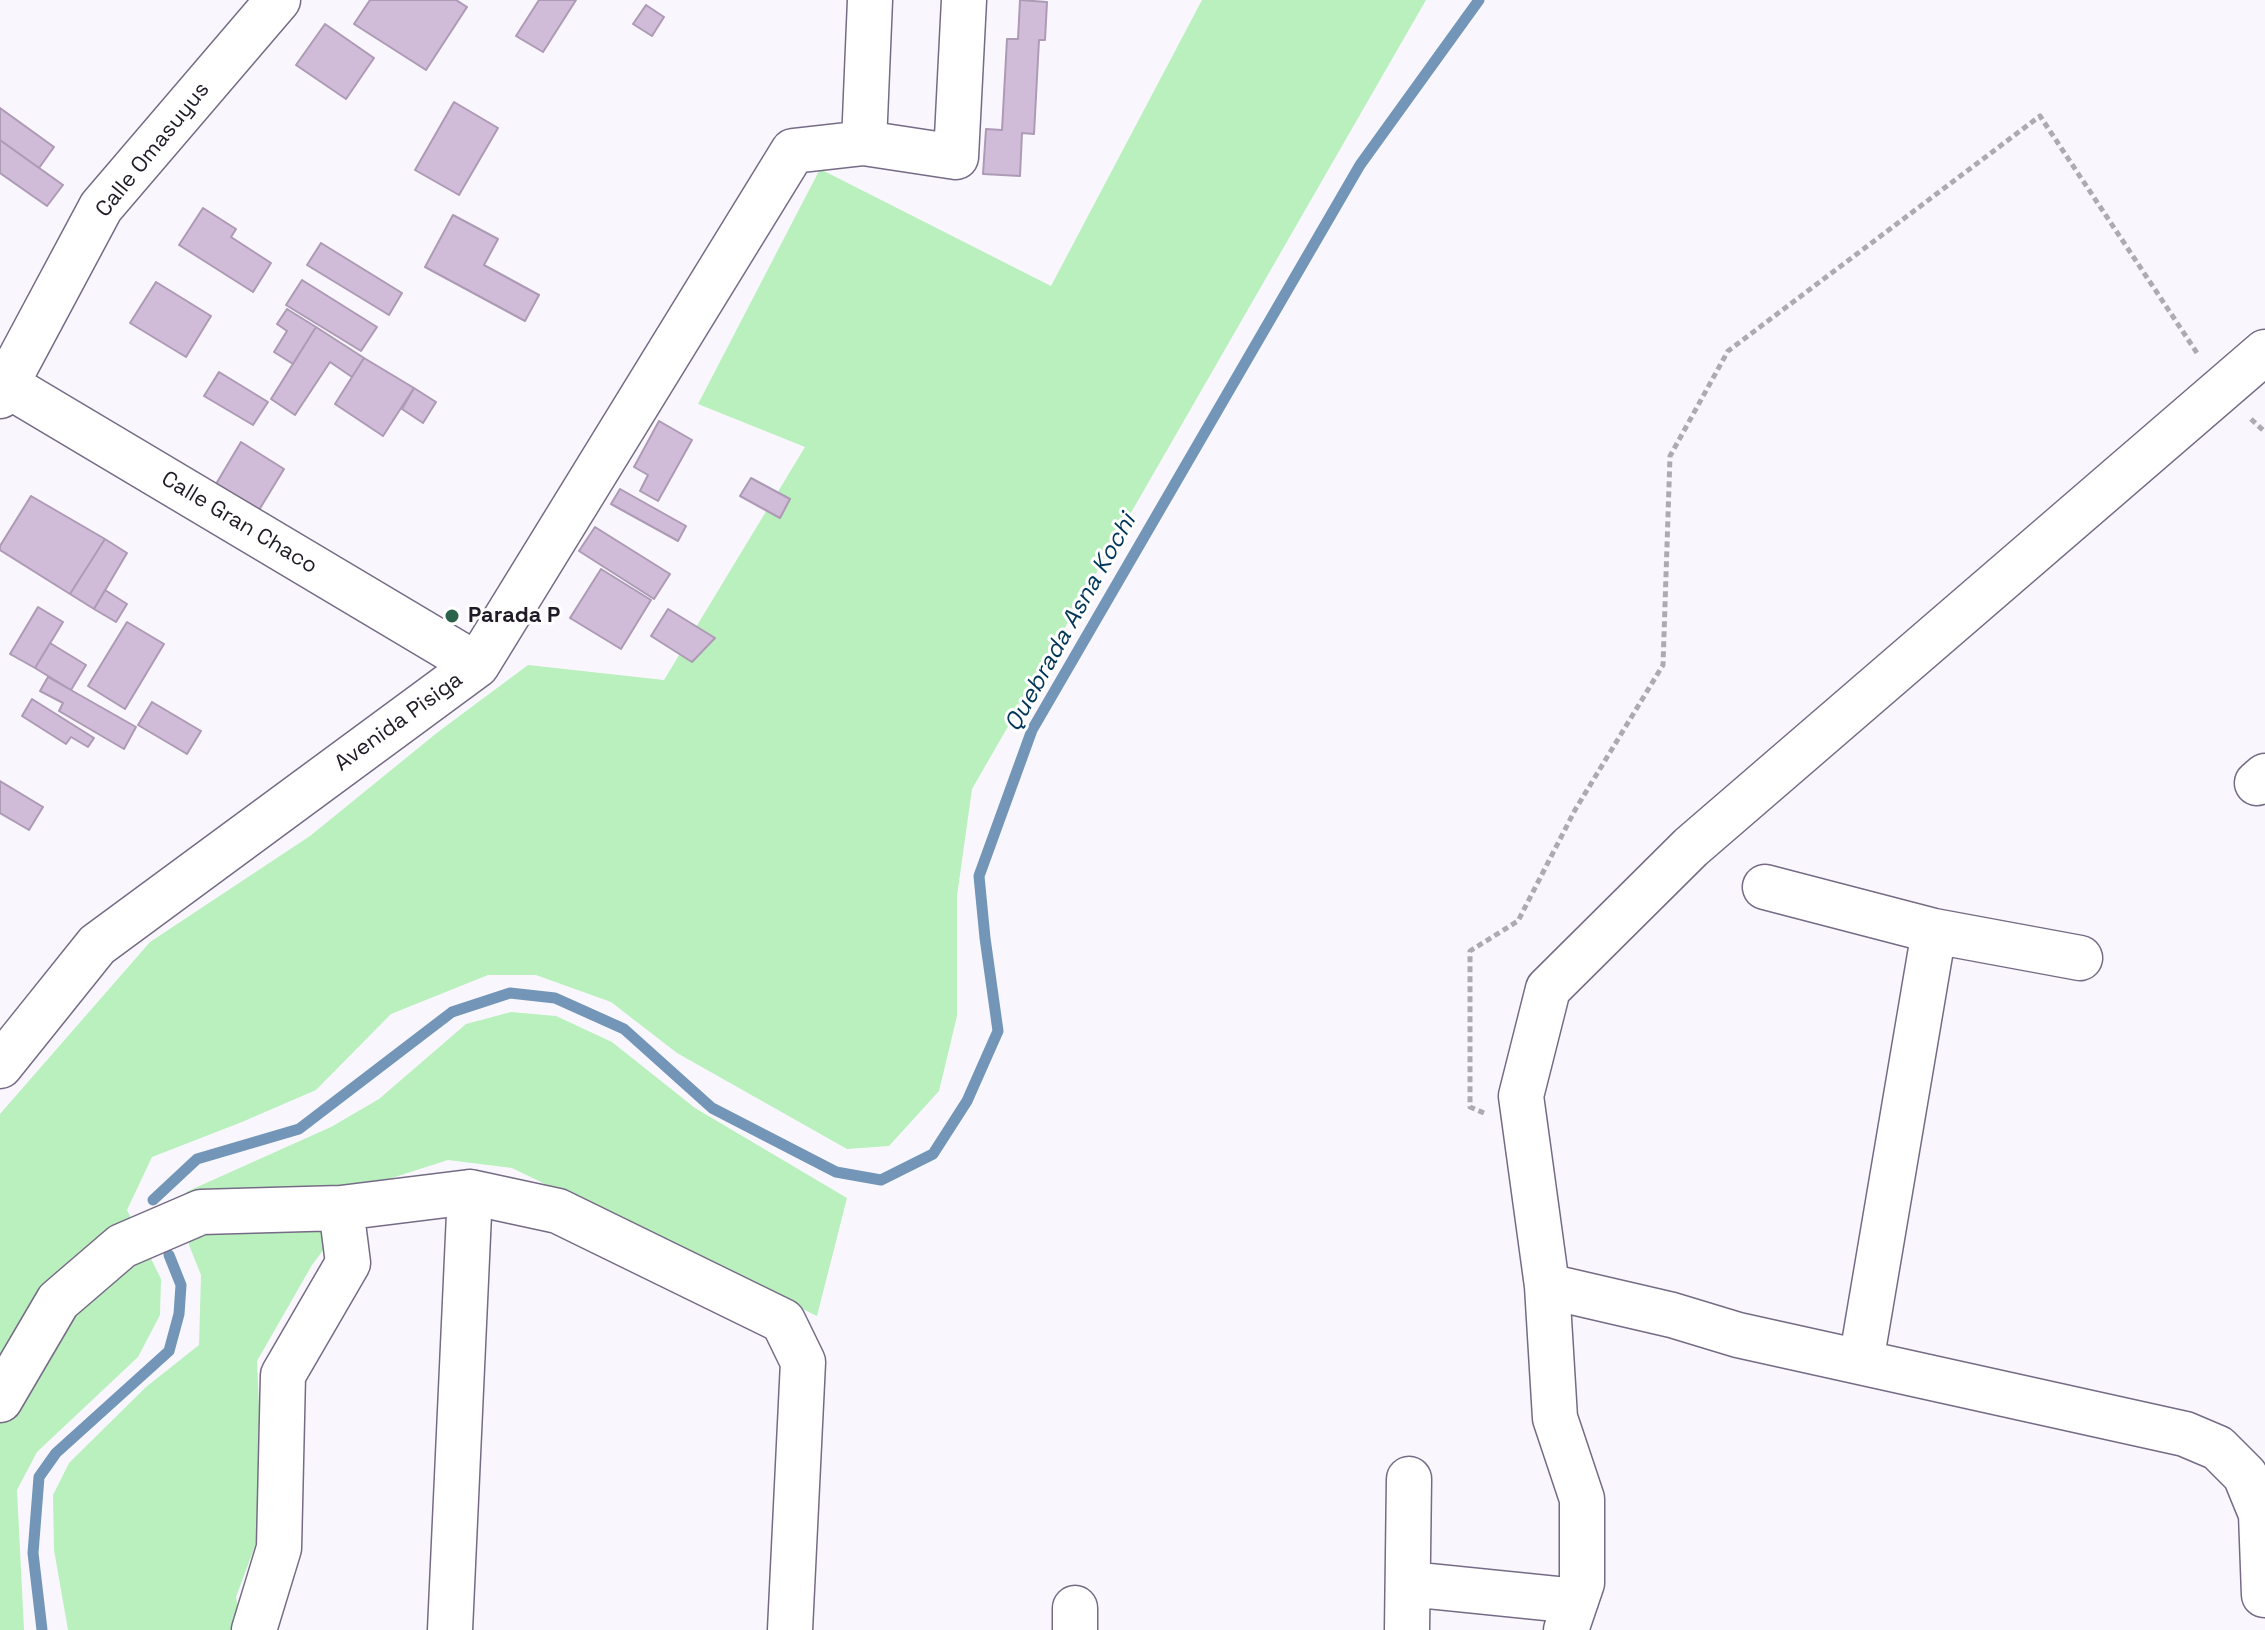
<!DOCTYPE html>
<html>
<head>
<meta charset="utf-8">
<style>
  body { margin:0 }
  canvas { display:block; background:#f9f7fd }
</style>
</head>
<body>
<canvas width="2265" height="1630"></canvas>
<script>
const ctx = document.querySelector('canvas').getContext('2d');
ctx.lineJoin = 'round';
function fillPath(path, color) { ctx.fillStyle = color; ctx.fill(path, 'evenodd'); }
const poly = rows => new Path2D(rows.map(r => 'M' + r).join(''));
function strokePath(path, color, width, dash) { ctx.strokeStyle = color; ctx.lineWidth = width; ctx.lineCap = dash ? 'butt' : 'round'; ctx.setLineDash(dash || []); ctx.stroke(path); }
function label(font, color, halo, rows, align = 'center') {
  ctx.font = font + ' "Space Grotesk",sans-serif'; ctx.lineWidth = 6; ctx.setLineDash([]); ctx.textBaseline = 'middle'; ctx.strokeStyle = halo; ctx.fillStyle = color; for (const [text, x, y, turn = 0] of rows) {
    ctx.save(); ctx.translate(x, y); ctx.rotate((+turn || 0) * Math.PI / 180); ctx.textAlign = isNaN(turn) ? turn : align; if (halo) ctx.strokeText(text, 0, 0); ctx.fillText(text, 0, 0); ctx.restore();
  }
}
fillPath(poly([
  [1202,0,1426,0,972,789,957,896,957,1016,939,1091,889,1146,847,1149,677,1053,611,1002,536,975,488,975,391,1014,316,1090,242,1122,152,1157,127,1210,161,1279,160,1315,138,1357,37,1452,17,1490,24,1630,0,1630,0,1114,150,942,310,836,438,732,528,665,664,680,805,447,698,404,820,169,1051,286],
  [511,1012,556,1016,612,1042,695,1108,847,1198,817,1316,512,1168,448,1160,373,1184,312,1265,257,1361,264,1522,236,1597,242,1630,68,1630,54,1550,53,1495,69,1463,146,1387,199,1345,201,1275,189,1245,186,1192,331,1127,379,1099,466,1024]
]), '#b9f0bd');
strokePath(poly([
  [153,1200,197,1159,299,1129,452,1012,510,993,555,998,624,1029,712,1108,836,1172,881,1180,933,1154,967,1101,998,1031,985,938,979,876,1032,730,1360,165,1479,0],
  [42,1630,33,1553,39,1477,56,1453,169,1351,179,1314,181,1285,169,1255]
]), '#7396b8', 11);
const building = poly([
  [370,0,456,0,467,7,426,70,354,24,370,0],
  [539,0,576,0,543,52,516,36,539,0],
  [1020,0,1047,2,1045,40,1039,40,1034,134,1022,133,1020,176,983,174,986,129,1002,130,1007,39,1018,39,1020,0],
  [646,5,664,17,652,36,633,24,646,5],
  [325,24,374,58,346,99,296,65,325,24],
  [454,102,498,128,459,195,415,170,454,102],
  [0,108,54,147,39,168,0,140,0,108],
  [0,140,63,185,47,206,0,173,0,140],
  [203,208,236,229,231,237,271,263,253,292,179,245,203,208],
  [453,215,498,239,484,265,539,295,525,321,425,267,453,215],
  [321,243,402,293,389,315,307,265,321,243],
  [302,280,377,327,361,351,286,305,302,280],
  [156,282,211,316,186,357,130,323,156,282],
  [287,309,316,327,293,364,274,352,287,331,277,324,287,309],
  [316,327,364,358,352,377,330,362,295,415,271,399,316,327],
  [364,358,414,388,383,436,335,404,364,358],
  [219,372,268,402,253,425,204,396,219,372],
  [414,388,436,402,423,423,402,409,414,388],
  [659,421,692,440,658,501,640,491,648,475,634,467,659,421],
  [241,442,284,469,259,510,216,484,241,442],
  [751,478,790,499,780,518,740,496,751,478],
  [620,489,686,526,678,541,611,504,620,489],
  [31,496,105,539,70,594,0,550,0,546,31,496],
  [595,527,670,574,654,599,579,551,595,527],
  [105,539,127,553,94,609,70,594,105,539],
  [601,569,651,600,621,649,570,618,601,569],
  [105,590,127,604,116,622,94,609,105,590],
  [38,607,63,622,35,668,10,654,38,607],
  [668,609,715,638,692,662,651,636,668,609],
  [127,622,164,644,125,709,88,686,127,622],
  [50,643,86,665,71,690,35,668,50,643],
  [48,677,136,727,124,749,59,711,63,703,40,691,48,677],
  [32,699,94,738,88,747,71,737,66,744,22,716,32,699],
  [152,702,201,731,187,754,138,725,152,702],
  [0,781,43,807,29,830,0,813,0,781]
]);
fillPath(building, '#d0bcd8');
strokePath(building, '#ad9ab5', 2);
const minor = poly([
  [864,143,870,0],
  [0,381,477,665],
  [0,396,101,207,278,0],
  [2257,783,2265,776],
  [1765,887,1934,931,2080,958],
  [0,1066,97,945,477,665,793,151,864,143,956,157,964,0],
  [1547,1286,1672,1315,1738,1335,2185,1434,2218,1448,2245,1475,2261,1514,2264,1595],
  [1861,1362,1934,931],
  [0,1400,58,1301,122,1246,201,1212,341,1208,470,1192,558,1211,783,1321,803,1362,790,1630],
  [1409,1584,1576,1601],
  [1075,1608,1075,1630],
  [254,1630,279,1548,283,1375,348,1263,341,1208],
  [450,1630,470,1192],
  [1407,1630,1409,1479],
  [1566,1630,1582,1583,1582,1499,1555,1418,1547,1286,1521,1096,1548,989,1691,847,2265,352]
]);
strokePath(minor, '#766b86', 47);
strokePath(poly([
  [2251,419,2265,432],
  [1484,1113,1470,1107,1470,951,1518,921,1575,810,1663,665,1670,456,1728,351,2040,116,2199,356]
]), '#adaab2', 5, [6, 4]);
strokePath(minor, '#fff', 44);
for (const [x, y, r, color] of [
  [452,616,8,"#2b634a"]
]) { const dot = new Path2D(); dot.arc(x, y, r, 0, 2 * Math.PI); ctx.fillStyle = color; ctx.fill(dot); strokePath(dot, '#fff', 3); }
label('22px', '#201b27', '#fff', [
  ["Calle Omasuyus",153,150,-51],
  ["Calle Gran Chaco",239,523,31],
  ["Avenida Pisiga",399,722,-36]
]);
label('bold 22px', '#201b27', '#fff', [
  ["Parada P",468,616]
], 'left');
label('italic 24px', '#02375a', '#fff', [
  ["Quebrada Asna Kochi",1071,623,-61]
]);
</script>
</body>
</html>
